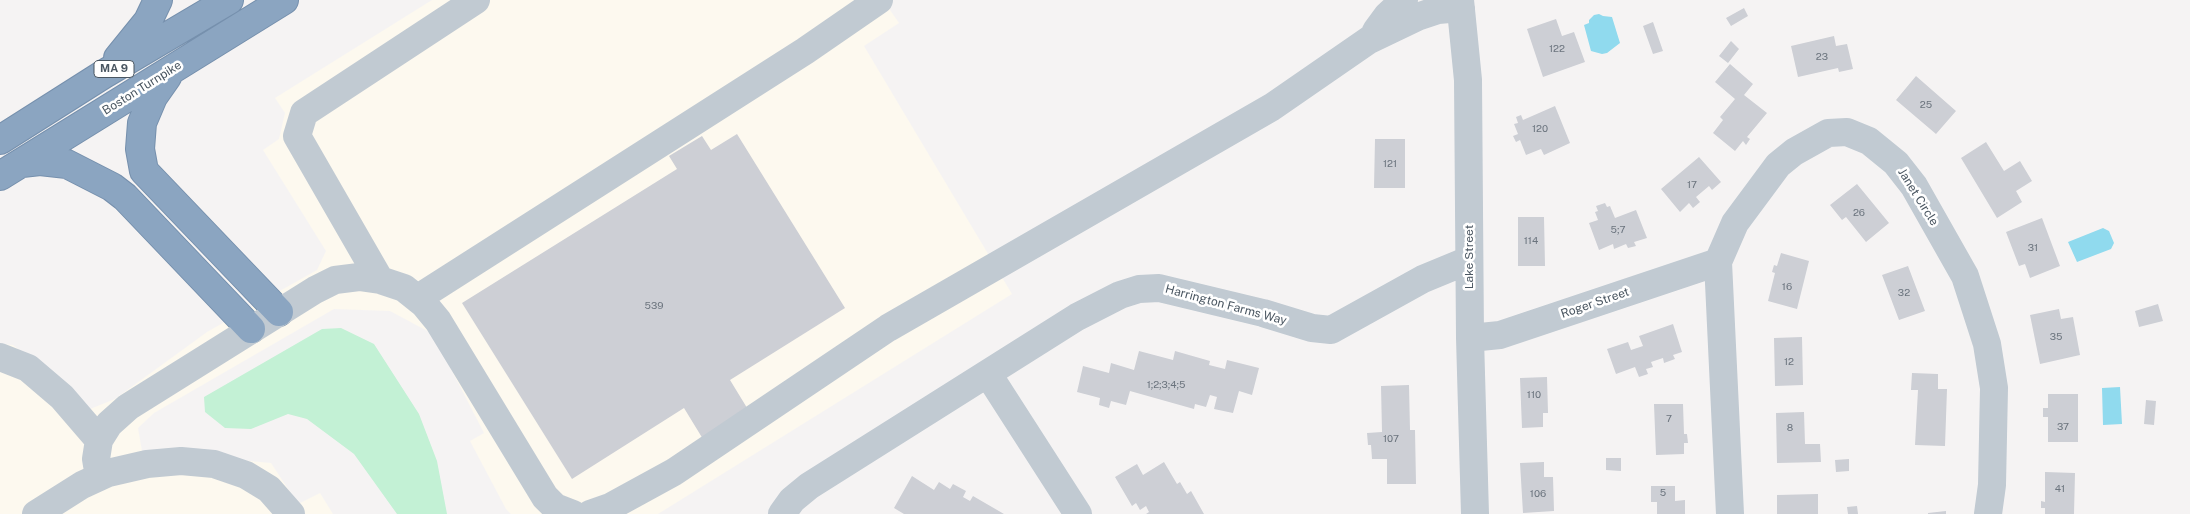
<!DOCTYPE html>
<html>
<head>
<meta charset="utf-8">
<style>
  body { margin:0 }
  canvas { display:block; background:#f5f3f3 }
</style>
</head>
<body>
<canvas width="2190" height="514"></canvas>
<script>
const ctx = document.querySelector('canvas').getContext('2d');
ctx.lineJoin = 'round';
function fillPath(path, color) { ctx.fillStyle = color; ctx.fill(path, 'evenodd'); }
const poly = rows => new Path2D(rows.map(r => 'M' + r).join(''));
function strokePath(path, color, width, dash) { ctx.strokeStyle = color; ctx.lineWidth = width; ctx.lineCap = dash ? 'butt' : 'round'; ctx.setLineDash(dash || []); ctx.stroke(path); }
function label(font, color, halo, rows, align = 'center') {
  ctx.font = font + ' "Public Sans",sans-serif'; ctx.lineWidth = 5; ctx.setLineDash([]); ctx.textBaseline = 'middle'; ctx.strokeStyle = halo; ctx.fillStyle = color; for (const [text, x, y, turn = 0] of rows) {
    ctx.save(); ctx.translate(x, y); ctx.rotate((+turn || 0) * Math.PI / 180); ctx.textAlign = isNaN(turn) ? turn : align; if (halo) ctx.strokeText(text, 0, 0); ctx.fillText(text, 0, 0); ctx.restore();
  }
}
fillPath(poly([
  [432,0,883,0,899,23,864,46,1012,294,658,514,511,514,506,509,470,441,484,433,433,334,390,311,334,309,154,413,138,428,142,451,271,463,298,504,320,493,333,514,0,514,0,344,13,345,90,409,115,399,207,332,317,270,326,251,263,150,279,139,285,113,275,98]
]), '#fdf9ef');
fillPath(poly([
  [341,328,374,344,419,414,437,461,447,514,397,514,354,454,307,419,288,414,251,429,225,428,205,412,204,397,322,329]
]), '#c3f1d5');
fillPath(poly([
  [1599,14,1603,16,1612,17,1620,43,1607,53,1602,54,1591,51,1584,25,1589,23,1589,20,1594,15],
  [2103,228,2109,231,2114,243,2111,249,2077,262,2068,242],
  [2120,387,2122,424,2103,425,2102,388]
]), '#90daee');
fillPath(poly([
  [1744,8,1748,16,1731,26,1726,18],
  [1556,19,1562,36,1574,32,1585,62,1543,77,1527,29],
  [1653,22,1663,51,1653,54,1643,26],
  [1834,36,1836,46,1847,44,1853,69,1839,72,1838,68,1798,77,1791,46],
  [1731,41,1739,49,1728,63,1719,56],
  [1730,64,1753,84,1744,95,1767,113,1747,137,1750,139,1746,145,1743,141,1735,151,1713,133,1723,120,1720,117,1735,99,1715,82],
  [1916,76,1956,111,1936,134,1896,100],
  [1555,106,1570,143,1544,155,1541,149,1526,155,1520,140,1516,142,1513,136,1518,134,1514,124,1518,123,1516,117,1521,115,1523,120],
  [737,134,845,308,730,380,752,416,706,444,684,408,572,479,462,303,677,169,669,156,702,136,711,150],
  [1375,139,1405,139,1405,188,1374,188],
  [1986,142,2004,171,2020,161,2032,181,2016,191,2022,202,1997,218,1961,158],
  [1699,157,1721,182,1712,190,1709,186,1696,197,1700,202,1693,208,1689,203,1680,212,1661,189],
  [1857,184,1889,223,1866,242,1846,217,1842,220,1830,205],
  [1605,203,1607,207,1610,206,1615,218,1636,210,1647,238,1634,242,1636,246,1628,248,1626,244,1614,249,1613,244,1599,250,1589,223,1598,220,1595,212,1598,211,1596,206],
  [1518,217,1544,217,1545,266,1518,266],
  [2042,218,2060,266,2030,278,2025,264,2019,266,2006,232],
  [1781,253,1809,261,1797,309,1768,301,1775,273,1772,272,1774,265,1777,266],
  [1908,266,1925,311,1899,320,1882,275],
  [2158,304,2163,321,2139,327,2135,311],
  [2059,309,2061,319,2073,317,2080,355,2040,364,2030,315],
  [1673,324,1682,352,1673,355,1675,359,1664,363,1663,358,1651,362,1653,367,1646,369,1648,374,1639,377,1635,367,1616,374,1607,349,1628,342,1631,350,1643,346,1639,336],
  [1802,337,1803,385,1775,386,1774,338],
  [1139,351,1173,360,1175,351,1210,361,1209,365,1225,369,1227,360,1259,368,1252,395,1239,391,1233,413,1214,409,1217,397,1210,395,1206,407,1195,404,1194,409,1130,391,1126,405,1111,401,1109,408,1099,405,1100,398,1077,392,1083,366,1109,373,1111,363,1134,370],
  [1912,373,1938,374,1938,389,1947,389,1945,446,1915,445,1918,390,1911,390],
  [1547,377,1548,413,1543,413,1543,427,1522,428,1520,378],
  [1409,385,1410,430,1415,430,1416,484,1387,484,1387,459,1372,459,1371,445,1368,445,1367,433,1382,432,1381,386],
  [2048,394,2078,394,2078,442,2048,442,2048,417,2043,417,2043,408,2048,408],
  [2146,400,2156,401,2154,425,2144,424],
  [1654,404,1683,404,1684,434,1687,434,1688,443,1684,443,1684,454,1656,455],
  [1804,412,1805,444,1820,444,1821,462,1777,463,1776,413],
  [1606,458,1621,458,1621,471,1606,470],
  [1849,459,1849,471,1836,472,1835,460],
  [1164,462,1177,484,1180,482,1187,494,1191,491,1204,514,1146,514,1149,512,1146,506,1140,510,1136,503,1132,506,1115,477,1137,464,1143,475],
  [1544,462,1544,477,1553,477,1554,511,1523,513,1520,463],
  [2045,472,2075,473,2074,514,2045,514,2045,508,2041,508,2041,501,2045,502],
  [912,476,934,490,939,482,950,489,953,484,966,491,963,497,970,501,973,496,1004,514,904,514,894,508],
  [1651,486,1675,486,1675,501,1685,500,1685,514,1657,514,1657,502,1651,502],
  [1818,494,1818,514,1777,514,1777,495],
  [1857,506,1858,514,1848,514,1847,507],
  [1946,511,1946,514,1928,514,1928,513]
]), '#cdcfd5');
const highway = poly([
  [118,58,148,21,158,0],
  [167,77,153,97,142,123,140,149,144,171,279,312],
  [0,140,104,74,229,0],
  [22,163,40,161,67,164,112,187,125,197,251,329],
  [0,176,284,0]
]);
strokePath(highway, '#7690ad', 30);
strokePath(poly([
  [1460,0,1468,80,1470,338,1475,514],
  [1376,31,1387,16,1404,0],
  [380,280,297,136,304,113,476,0],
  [418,298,805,51,879,0],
  [1470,338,1500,335,1718,262],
  [0,357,28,368,62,397,99,440],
  [988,374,1078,514],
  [99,477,96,459,99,440,109,424,128,407,315,290,335,280,359,277,380,280,404,288,424,304,438,321,545,497,555,507,573,514],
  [36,514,82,485,108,473,147,464,181,461,214,464,246,475,269,489,291,514],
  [590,514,610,507,674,472,888,328,1272,107,1369,40,1417,17,1438,10,1461,8],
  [782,514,792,500,809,486,1077,317,1120,295,1139,289,1159,288,1263,313,1312,328,1331,330,1423,279,1469,260],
  [1730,514,1718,262,1735,223,1778,165,1794,152,1828,133,1847,132,1869,141,1896,163,1914,186,1965,276,1987,344,1994,388,1992,485,1988,514]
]), '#c1cad2', 28);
strokePath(highway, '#8ba5c1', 28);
label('10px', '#6b747e', null, [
  ["122",1557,49],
  ["23",1822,57],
  ["25",1926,105],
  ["120",1540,129],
  ["121",1390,164],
  ["17",1692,185],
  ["26",1859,213],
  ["5;7",1618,230],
  ["114",1531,241],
  ["31",2033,248],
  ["16",1787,287],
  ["32",1904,293],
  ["539",654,306],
  ["35",2056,337],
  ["12",1789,362],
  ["1;2;3;4;5",1166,385],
  ["110",1534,395],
  ["7",1669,419],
  ["37",2063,427],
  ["8",1790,428],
  ["107",1391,439],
  ["41",2060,489],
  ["5",1663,493],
  ["106",1538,494]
]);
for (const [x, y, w] of [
  [114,69,40]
]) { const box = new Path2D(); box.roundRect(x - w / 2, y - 8.5, w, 17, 4); ctx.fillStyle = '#fff'; ctx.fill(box); strokePath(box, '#4a5661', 1); }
label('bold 11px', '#4a5661', null, [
  ["MA 9",114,69]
]);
label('12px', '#4a5661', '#fff', [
  ["Boston Turnpike",142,88,-32],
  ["Janet Circle",1918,197,58],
  ["Lake Street",1469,257,-90],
  ["Roger Street",1595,303,-19],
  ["Harrington Farms Way",1226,305,15]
]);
</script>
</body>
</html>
